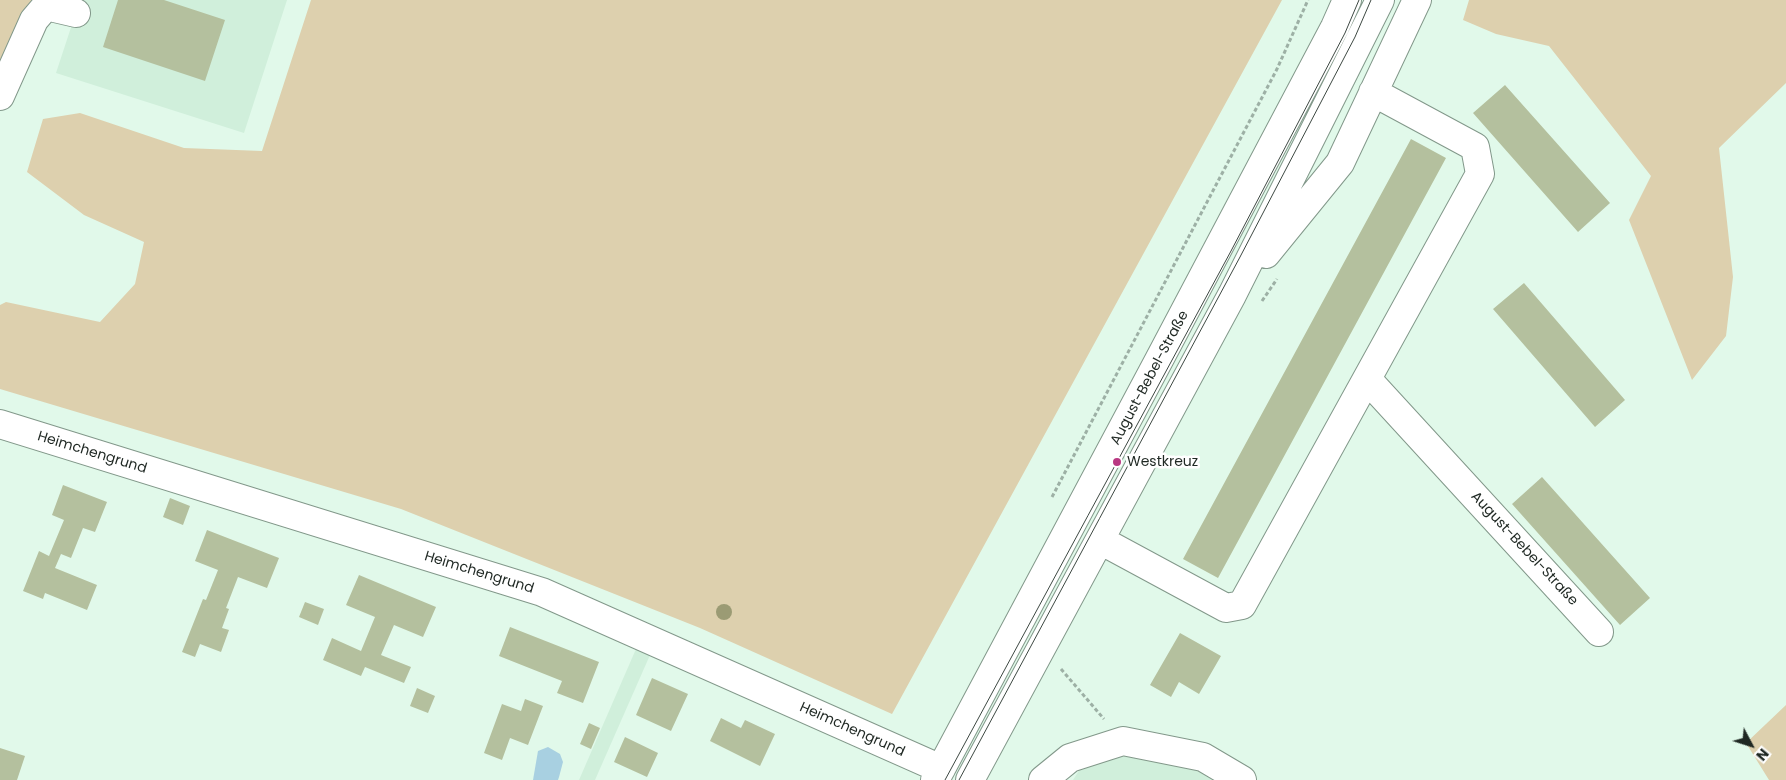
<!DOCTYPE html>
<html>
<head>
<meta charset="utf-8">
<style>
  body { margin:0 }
  #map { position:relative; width:1786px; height:780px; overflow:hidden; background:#e1f9ea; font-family:Poppins,sans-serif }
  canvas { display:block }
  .north { position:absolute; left:1726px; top:720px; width:50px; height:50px; -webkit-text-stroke:4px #fff; paint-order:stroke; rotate:130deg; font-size:14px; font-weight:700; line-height:20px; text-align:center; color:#1f2823 }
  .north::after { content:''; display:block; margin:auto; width:18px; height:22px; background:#1f2823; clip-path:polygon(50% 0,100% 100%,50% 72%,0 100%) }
</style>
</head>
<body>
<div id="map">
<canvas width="1786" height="780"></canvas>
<div class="north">N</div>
</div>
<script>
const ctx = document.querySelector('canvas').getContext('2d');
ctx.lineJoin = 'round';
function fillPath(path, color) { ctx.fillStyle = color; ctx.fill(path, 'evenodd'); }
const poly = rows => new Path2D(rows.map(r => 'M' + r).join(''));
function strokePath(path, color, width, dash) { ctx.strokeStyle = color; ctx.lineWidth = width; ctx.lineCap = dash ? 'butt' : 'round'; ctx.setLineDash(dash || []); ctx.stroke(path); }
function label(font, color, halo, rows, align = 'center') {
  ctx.font = font + ' Poppins,sans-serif'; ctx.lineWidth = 5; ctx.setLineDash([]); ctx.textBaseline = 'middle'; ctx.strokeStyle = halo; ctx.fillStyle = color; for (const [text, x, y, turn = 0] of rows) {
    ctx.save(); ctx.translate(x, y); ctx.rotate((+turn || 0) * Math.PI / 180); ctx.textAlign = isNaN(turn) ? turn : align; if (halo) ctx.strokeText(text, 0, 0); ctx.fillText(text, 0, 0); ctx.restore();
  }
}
fillPath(poly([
  [80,0,287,0,244,133,56,73],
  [636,649,650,655,595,780,579,780],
  [1121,755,1206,772,1218,780,1073,780,1080,769]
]), '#d0efdb');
fillPath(poly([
  [0,0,32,0,0,75],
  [311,0,1282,0,892,714,700,628,401,509,0,389,0,305,6,302,100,322,135,284,144,242,84,215,27,172,43,119,80,113,184,148,262,151],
  [1469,0,1786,0,1786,83,1719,148,1733,277,1726,336,1692,380,1629,220,1651,176,1549,46,1496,34,1463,20],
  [1786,705,1786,780,1769,780,1746,743]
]), '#ddd0ae');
fillPath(poly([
  [548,747,560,754,563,762,559,777,558,780,533,780,538,751]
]), '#a8d0e1');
fillPath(poly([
  [118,0,164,0,225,20,205,81,103,47],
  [1505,85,1610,203,1578,232,1473,113],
  [1411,139,1446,158,1218,578,1183,559],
  [1524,283,1625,400,1595,427,1493,309],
  [1542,477,1650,598,1620,625,1512,504],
  [63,485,107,502,95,532,83,528,71,558,61,554,55,568,97,585,87,610,45,593,43,599,23,591,39,551,49,556,64,520,52,515],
  [170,498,190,506,183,525,163,517],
  [207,530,279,558,267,588,238,577,226,608,229,609,222,628,229,630,221,652,200,644,195,657,182,652,203,599,206,600,218,570,195,561],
  [359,575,436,607,423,637,394,625,381,655,411,667,404,683,365,667,361,676,323,660,332,638,361,651,375,617,346,605],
  [305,602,324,609,318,625,299,617],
  [510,627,599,662,583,703,557,693,562,681,499,656],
  [1180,633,1221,656,1199,694,1179,682,1171,697,1150,685],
  [652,678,688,694,671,731,636,715],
  [417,688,435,696,428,713,410,706],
  [525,699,543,706,528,745,510,738,502,760,484,753,502,704,521,711],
  [721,718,741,728,745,720,775,734,760,766,710,741],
  [589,723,600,728,591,749,580,744],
  [625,737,658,753,647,777,614,762],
  [0,748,25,756,17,780,0,780]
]), '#b4c09e');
const minor = poly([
  [0,96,34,20,46,6,76,13],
  [1266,254,1340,163,1417,0],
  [1367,379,1599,632],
  [0,424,542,592,941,769],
  [1100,540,1226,608,1242,605,1480,174,1475,147,1373,92],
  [935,780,1159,360,1335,27,1347,0],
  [970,780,1232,295,1380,0],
  [1043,780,1070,758,1123,741,1203,757,1242,780]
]);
strokePath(minor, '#82988a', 30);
strokePath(poly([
  [1262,301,1277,279],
  [1052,497,1277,69,1308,0],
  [1061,669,1104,719]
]), '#9db0a5', 3, [4, 2.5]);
strokePath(minor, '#fff', 28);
strokePath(poly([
  [945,780,1231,251,1345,33,1359,0],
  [959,780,1240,257,1355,37,1371,0]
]), '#3d4842', 1);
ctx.fillStyle = '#9b9b74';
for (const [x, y] of [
  [724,612]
]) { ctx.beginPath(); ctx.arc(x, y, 8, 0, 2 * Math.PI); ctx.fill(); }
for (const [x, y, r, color] of [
  [1117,462,5,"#b93882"]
]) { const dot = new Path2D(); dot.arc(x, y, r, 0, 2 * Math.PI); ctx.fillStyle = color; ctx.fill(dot); strokePath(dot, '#fff', 2); }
label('14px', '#1f2823', '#fff', [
  ["August-Bebel-Straße",1150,378,-62],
  ["Heimchengrund",92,453,17],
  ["August-Bebel-Straße",1524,549,47],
  ["Heimchengrund",479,573,17],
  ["Heimchengrund",852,730,24]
]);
label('14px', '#1f2823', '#fff', [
  ["Westkreuz",1127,462]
], 'left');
</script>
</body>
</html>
